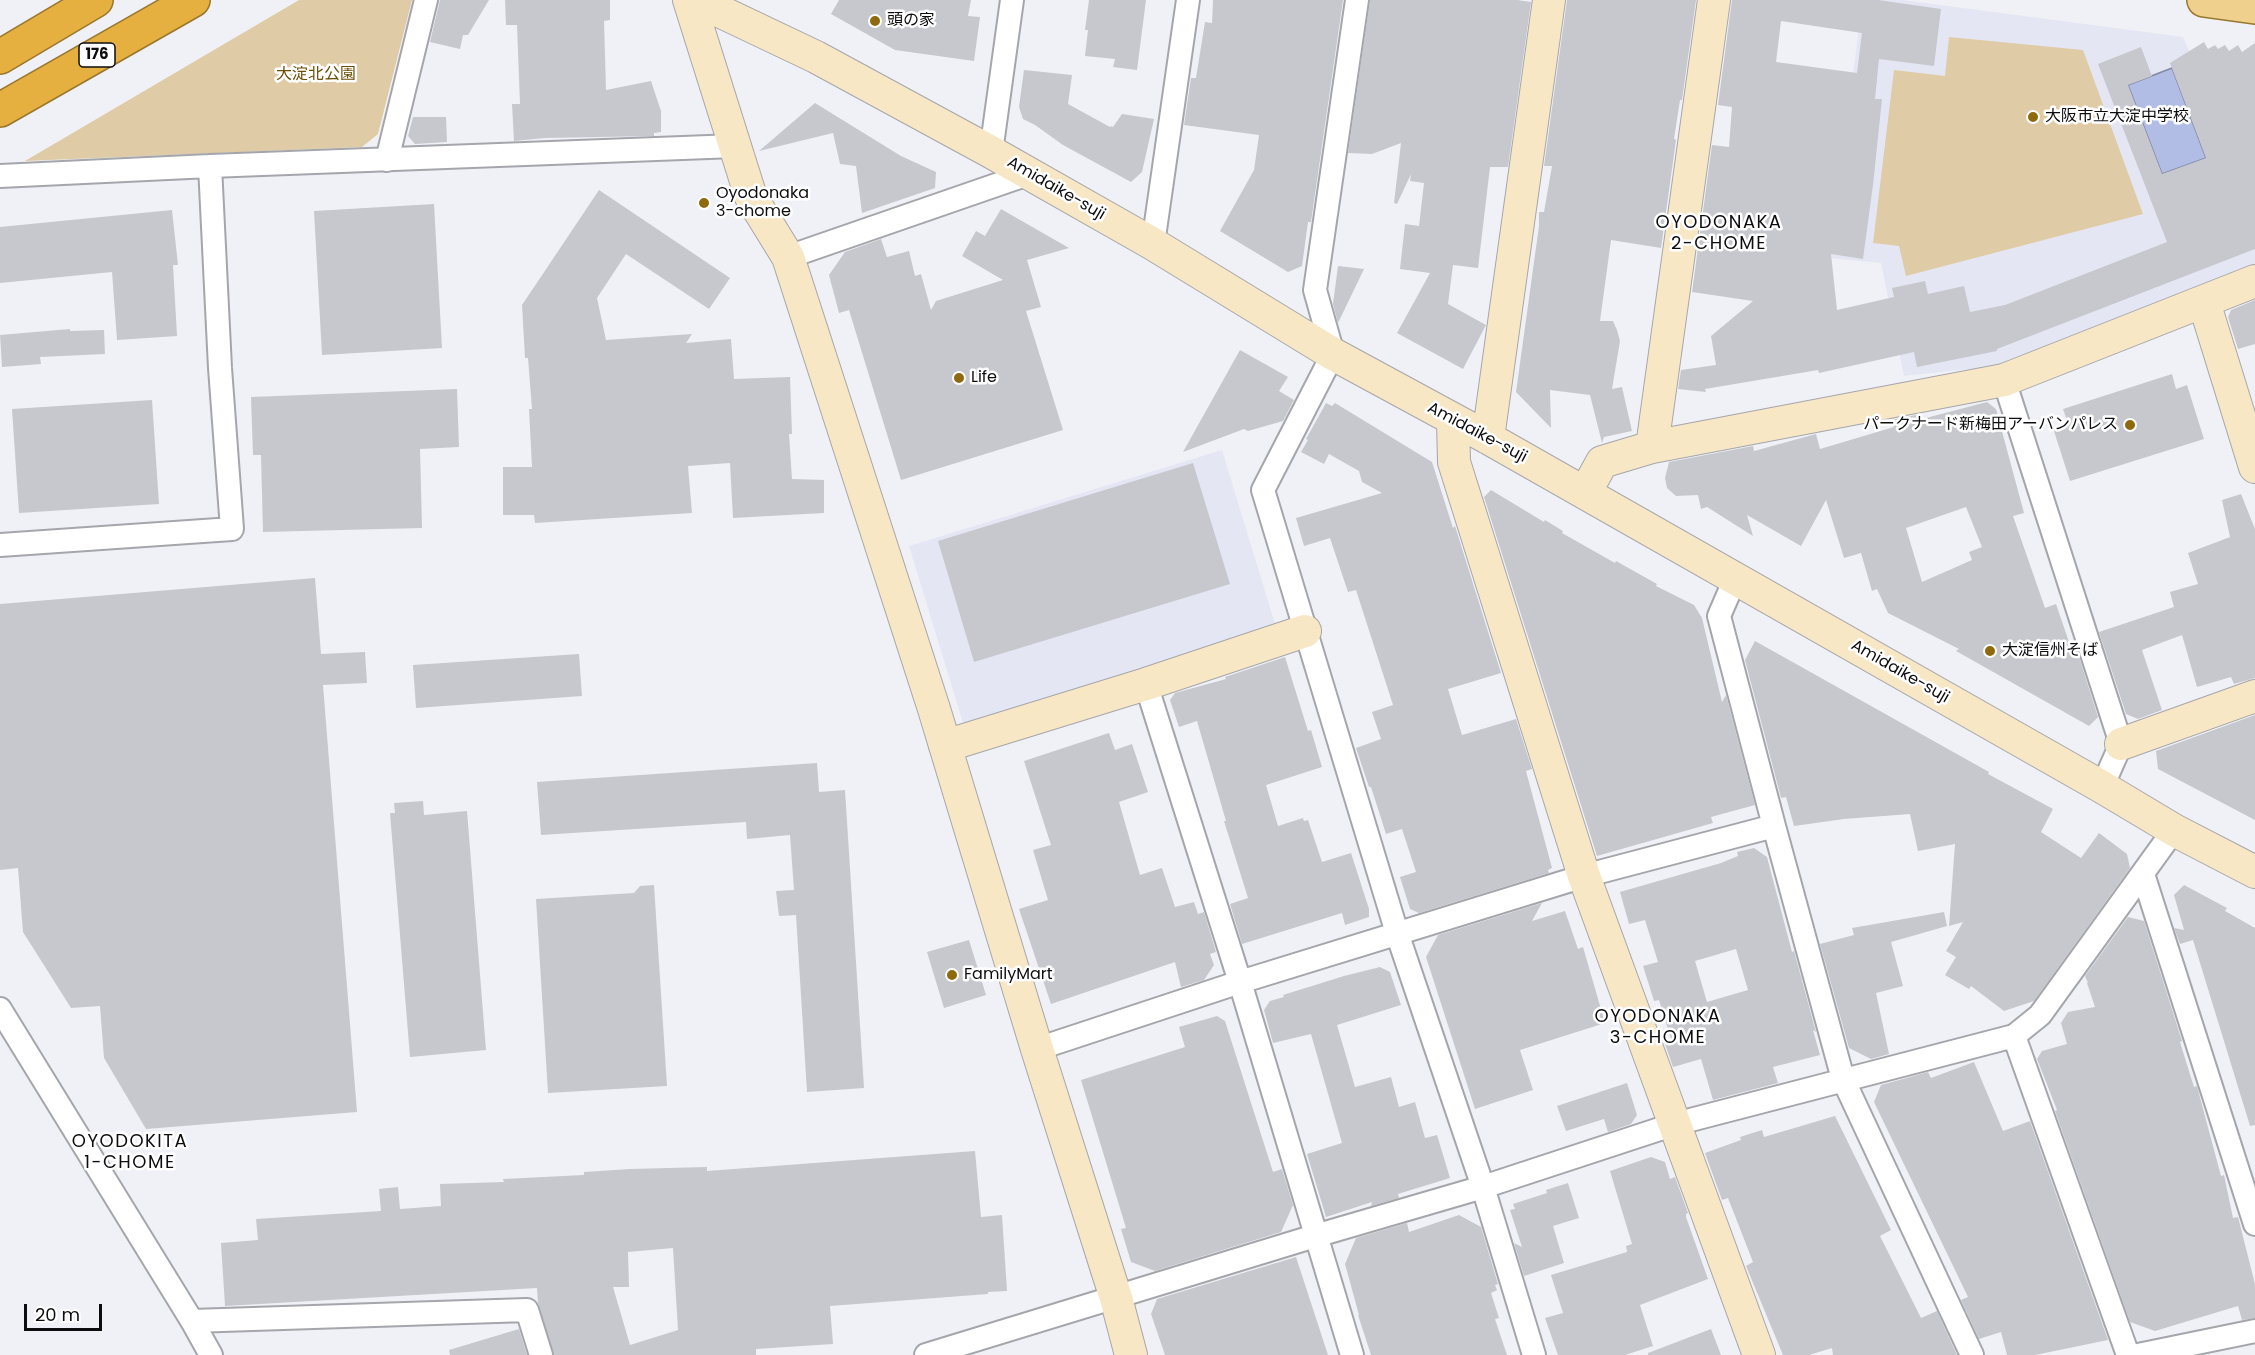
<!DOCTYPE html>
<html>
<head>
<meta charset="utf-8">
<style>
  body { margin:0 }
  #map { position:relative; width:2255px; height:1355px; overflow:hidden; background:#f0f1f6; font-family:Poppins,sans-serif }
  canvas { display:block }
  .scale { position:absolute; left:24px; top:1304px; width:78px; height:27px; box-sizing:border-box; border:3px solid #0d0d0f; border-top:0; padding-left:8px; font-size:18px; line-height:21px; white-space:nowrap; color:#0d0d0f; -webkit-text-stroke:4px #fff; paint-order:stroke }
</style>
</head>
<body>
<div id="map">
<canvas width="2255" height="1355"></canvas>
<div class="scale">20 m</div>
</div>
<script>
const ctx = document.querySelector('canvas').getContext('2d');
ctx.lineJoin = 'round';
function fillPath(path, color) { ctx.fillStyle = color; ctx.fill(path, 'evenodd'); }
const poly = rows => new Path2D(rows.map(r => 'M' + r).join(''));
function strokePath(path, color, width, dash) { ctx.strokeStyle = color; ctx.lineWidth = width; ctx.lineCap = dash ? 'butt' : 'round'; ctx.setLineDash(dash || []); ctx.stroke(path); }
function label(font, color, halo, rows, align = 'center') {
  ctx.font = font + ' Poppins,"Noto Sans JP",sans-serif'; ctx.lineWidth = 5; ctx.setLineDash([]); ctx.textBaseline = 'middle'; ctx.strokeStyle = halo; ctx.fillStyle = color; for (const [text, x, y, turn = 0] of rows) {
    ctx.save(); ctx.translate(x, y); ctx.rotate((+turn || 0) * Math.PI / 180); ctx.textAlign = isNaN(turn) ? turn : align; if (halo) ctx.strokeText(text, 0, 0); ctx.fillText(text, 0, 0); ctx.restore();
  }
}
fillPath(poly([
  [1863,0,1903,0,2183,37,2255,198,2255,268,1997,366,1904,376,1881,263,1828,258],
  [1222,450,1276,627,963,723,909,546]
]), '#e4e7f3');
fillPath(poly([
  [299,0,412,0,378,134,362,147,25,161],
  [1949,37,2083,50,2143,214,1906,276,1899,246,1873,243,1894,70,1945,76]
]), '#dfcba6');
const water = poly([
  [2172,68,2206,158,2162,174,2128,85,2172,68]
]);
fillPath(water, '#b2bde6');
strokePath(water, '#8088a6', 1.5);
fillPath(poly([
  [440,0,489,0,468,35,463,35,460,49,430,42],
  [505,0,610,0,610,20,604,21,606,90,651,81,661,111,661,132,654,133,654,136,545,138,514,141,512,104,520,104,517,25,506,25],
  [839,0,971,0,968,16,980,17,974,61,895,50,831,14],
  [1089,0,1146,0,1137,70,1113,67,1115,59,1085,56,1088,30,1085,30],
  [1213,0,1343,0,1311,222,1308,222,1302,266,1288,272,1220,231,1254,170,1259,135,1184,125,1191,78,1196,78,1205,22,1212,23],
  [1370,0,1517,0,1531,2,1508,167,1490,167,1478,268,1453,265,1448,304,1486,325,1463,369,1397,333,1430,273,1400,269,1405,224,1419,226,1424,183,1410,181,1411,174,1397,204,1394,203,1401,143,1372,154,1348,153],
  [1567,0,1696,0,1682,100,1680,100,1674,139,1676,140,1661,248,1611,240,1600,321,1613,321,1617,330,1620,341,1612,389,1622,387,1632,431,1604,437,1602,443,1590,395,1550,390,1551,428,1516,392,1539,226,1539,212,1544,212,1552,166,1544,166],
  [1732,0,1878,0,1941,9,1934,66,1879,59,1875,99,1882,99,1873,185,1863,259,1831,254,1837,310,1894,297,1892,288,1925,281,1928,294,1964,286,1970,312,2005,305,2167,242,2098,64,2141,47,2152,76,2128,85,2162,174,2206,158,2170,63,2204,42,2208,49,2215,45,2218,49,2225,45,2229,51,2238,45,2242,52,2255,43,2255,249,1997,349,1997,351,1917,367,1914,352,1819,373,1818,370,1705,389,1706,392,1678,389,1681,370,1716,365,1711,336,1753,301,1692,292,1712,145,1729,147,1732,107,1718,105],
  [1781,21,1862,33,1857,73,1776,62],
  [1024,70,1072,75,1068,104,1110,127,1111,126,1113,127,1122,114,1154,119,1142,172,1131,182,1063,145,1035,125,1023,119,1019,107],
  [815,103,901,156,936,172,935,188,862,213,856,166,840,164,833,133,759,151],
  [413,117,446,117,447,142,415,144,408,136],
  [599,190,730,278,709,309,626,254,597,298,606,340,692,334,686,343,731,339,734,379,790,377,792,434,789,434,792,479,824,480,824,513,733,518,730,463,688,466,692,513,535,523,534,515,503,515,503,467,532,467,529,409,532,409,528,358,525,358,522,305],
  [434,204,442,348,322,355,314,211],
  [1001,209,1069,248,1027,260,1041,307,1026,311,1063,430,901,480,849,310,839,313,829,275,845,252,881,239,887,257,909,251,915,276,921,274,931,310,936,301,1003,280,962,256,976,231,985,236],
  [172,210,178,265,173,265,177,336,117,340,112,272,0,283,0,227],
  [1338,266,1364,269,1338,323,1333,304],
  [2255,300,2255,344,2238,349,2228,317,2231,310],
  [70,329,70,331,104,330,105,354,40,357,41,364,2,367,0,335],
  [1240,350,1288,377,1279,391,1294,400,1283,421,1248,431,1244,429,1183,452],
  [2172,374,2176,389,2187,385,2204,439,2070,481,2053,428,2068,423,2063,409],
  [457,389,459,447,420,449,422,528,263,532,261,455,253,455,251,397],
  [152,400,159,504,19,513,12,409],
  [1987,402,1996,409,2024,513,2013,516,2045,608,2056,604,2069,642,2074,641,2098,717,2089,726,1956,651,1959,649,1888,613,1877,589,1872,591,1861,553,1844,558,1826,500,1801,546,1747,515,1753,536,1707,507,1701,509,1698,495,1676,496,1667,488,1665,478,1669,462,1753,446,1754,451,1816,434,1820,449,1894,427,1891,420,1921,414,1922,419],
  [1966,507,1982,547,1969,552,1972,560,1922,582,1906,528],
  [1326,403,1332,406,1335,403,1432,462,1453,528,1455,526,1501,673,1448,689,1462,735,1516,719,1532,769,1526,771,1552,868,1548,870,1549,873,1419,913,1410,909,1400,877,1416,872,1402,829,1386,834,1371,787,1369,787,1356,748,1381,739,1372,712,1393,705,1356,590,1348,592,1330,538,1304,546,1296,518,1382,493,1362,482,1359,471,1329,454,1324,464,1301,452,1308,440,1306,439],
  [1193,463,1230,584,974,662,938,541],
  [1491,490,1544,522,1545,520,1563,531,1562,533,1615,563,1616,561,1657,584,1656,586,1694,605,1702,618,1722,702,1726,695,1755,805,1711,817,1713,823,1597,856,1484,497],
  [2241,494,2255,529,2255,678,2234,684,2231,677,2197,687,2182,635,2142,650,2162,710,2138,719,2126,714,2099,632,2174,607,2170,592,2198,584,2188,553,2230,537,2222,500],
  [315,578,321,654,365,652,367,683,323,685,357,1112,146,1129,104,1058,100,1006,71,1008,23,932,18,868,0,870,0,604],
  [1755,641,1989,772,1988,774,2053,809,2041,832,2081,858,2099,833,2127,854,2130,868,2034,1001,2004,1011,1971,986,1969,989,1945,975,1956,957,1946,951,1963,922,1949,926,1955,844,1918,851,1910,814,1844,819,1794,826,1786,797,1781,798,1745,660],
  [579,654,582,696,416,708,413,665],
  [1285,657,1308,731,1311,730,1322,767,1266,785,1278,826,1303,818,1304,821,1308,820,1322,862,1351,853,1369,909,1369,917,1345,925,1342,913,1242,944,1230,904,1248,898,1224,821,1226,821,1197,721,1179,727,1170,700,1175,693,1226,679,1225,677],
  [2255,715,2255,820,2158,769,2156,751],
  [1109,733,1115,750,1132,744,1148,792,1119,802,1140,875,1162,868,1175,907,1194,902,1198,914,1204,912,1216,952,1210,954,1214,965,1204,980,1181,987,1175,962,1051,1004,1019,909,1048,900,1033,850,1051,845,1024,761],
  [817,763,819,792,845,790,864,1088,807,1092,796,915,779,916,776,891,794,890,790,835,747,839,746,822,541,835,537,782],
  [423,801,424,815,467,811,486,1050,410,1057,390,813,395,813,394,803],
  [1754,848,1767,857,1792,952,1794,951,1816,1032,1813,1030,1820,1055,1773,1067,1778,1083,1713,1100,1701,1059,1673,1067,1664,1041,1671,1039,1659,1000,1654,1001,1643,966,1658,962,1645,920,1629,924,1620,892,1721,863,1738,856,1737,852],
  [1736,949,1748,990,1707,1002,1695,961],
  [654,885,667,1086,548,1093,536,899,634,893,640,886],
  [2184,885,2227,908,2225,911,2255,928,2255,1125,2250,1126,2193,940,2180,944,2174,928,2184,930,2174,895],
  [1542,903,1532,921,1565,911,1578,949,1583,947,1605,1023,1520,1050,1533,1090,1475,1109,1426,957,1438,935],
  [1944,912,1947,926,1891,942,1903,986,1876,993,1889,1054,1871,1059,1849,1048,1820,944,1854,935,1852,928],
  [2128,917,2144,921,2182,1041,2180,1042,2194,1087,2197,1086,2198,1090,2221,1176,2224,1175,2233,1218,2238,1217,2255,1284,2255,1318,2242,1320,2238,1306,2155,1331,2130,1322,2055,1111,2057,1110,2037,1059,2042,1051,2067,1044,2061,1023,2068,1012,2095,1007,2087,983,2088,981,2087,981,2085,976],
  [969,940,986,995,944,1008,927,952],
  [1380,967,1390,972,1401,1005,1337,1025,1355,1087,1391,1077,1399,1107,1415,1102,1425,1138,1437,1135,1450,1178,1398,1194,1399,1198,1371,1206,1372,1202,1326,1217,1307,1154,1342,1143,1311,1034,1273,1043,1264,1010,1270,1001,1284,997,1283,995,1344,976],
  [1217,1016,1225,1021,1273,1172,1282,1169,1293,1205,1281,1232,1155,1271,1131,1262,1121,1229,1126,1228,1081,1080,1185,1047,1179,1027],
  [1974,1062,2003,1131,2030,1121,2108,1340,2035,1355,2007,1355,2001,1332,1979,1339,1961,1300,1968,1297,1874,1102,1881,1085,1928,1072,1931,1078],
  [1627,1083,1637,1115,1631,1124,1608,1132,1604,1119,1566,1131,1557,1106],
  [1835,1116,1891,1230,1880,1236,1921,1318,1937,1311,1957,1355,1833,1355,1832,1348,1809,1355,1783,1355,1746,1266,1753,1262,1728,1198,1722,1200,1705,1153,1741,1140,1740,1137,1762,1130,1764,1137],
  [975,1151,981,1217,1002,1215,1007,1291,988,1292,988,1294,830,1306,833,1344,756,1349,756,1355,554,1355,538,1303,537,1288,225,1306,221,1243,258,1240,256,1219,381,1211,379,1189,398,1187,400,1209,441,1206,440,1184,504,1182,503,1179,584,1175,584,1172,630,1169,707,1167,707,1171],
  [673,1248,678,1330,630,1345,613,1287,629,1287,628,1252],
  [1651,1157,1665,1162,1670,1179,1675,1177,1688,1213,1686,1214,1686,1217,1708,1279,1640,1305,1653,1346,1625,1355,1558,1355,1545,1318,1563,1313,1551,1275,1627,1252,1626,1246,1632,1244,1610,1171],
  [1568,1183,1579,1218,1553,1226,1564,1263,1524,1276,1514,1243,1522,1247,1510,1210,1515,1209,1513,1204,1547,1193,1546,1190],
  [1459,1215,1481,1227,1498,1284,1495,1285,1497,1290,1491,1293,1499,1318,1495,1319,1507,1355,1371,1355,1358,1315,1359,1315,1345,1264,1356,1238,1407,1223,1409,1232],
  [1296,1257,1328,1355,1165,1355,1151,1314,1157,1299],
  [519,1329,527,1355,450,1355,449,1350],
  [1711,1329,1721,1355,1648,1355,1648,1353]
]), '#c6c8cd');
const street = poly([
  [1357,0,1315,290,1333,354,1263,490,1397,933,1483,1187,1534,1355],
  [991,152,1012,0],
  [387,160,426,0],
  [0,176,210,166],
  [1153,244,1188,0],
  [788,257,1028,174],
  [2004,380,2121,744,2102,787],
  [0,545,232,529,220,368,210,166,735,146],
  [1735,579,1719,616,1774,826,1843,1079,1972,1355],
  [1146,684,1240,982,1352,1355],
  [2143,874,2255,1224],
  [0,1009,192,1321,211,1355],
  [2014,1036,2128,1355],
  [1037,1049,1240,982,1584,876,1774,826],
  [192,1321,527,1310,541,1355],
  [926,1355,1315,1236,1483,1187,1675,1124,2014,1036,2040,1015,2174,830],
  [2138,1355,2255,1331]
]);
const secondary = poly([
  [689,0,751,197,788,257,934,709,1037,1049,1116,1298,1131,1355],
  [696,0,816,57,991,152,1153,244,1333,354,1488,438,2102,787,2174,830,2255,872],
  [2204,302,2255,467],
  [1453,421,1454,462,1584,876,1759,1355],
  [1488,438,1549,0],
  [1652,447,1714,0],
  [1585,493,1602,462,1652,447,2004,380,2255,281],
  [2121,744,2255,696],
  [945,746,1146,684,1305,631]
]);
const primary = poly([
  [2204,0,2255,7]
]);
const highway = poly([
  [0,57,96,0],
  [0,110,193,0]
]);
strokePath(street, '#a5a6ab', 26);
strokePath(secondary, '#a5a6ab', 34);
strokePath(primary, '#99772e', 36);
strokePath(highway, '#99772e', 36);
strokePath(street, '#fff', 22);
strokePath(secondary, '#f7e7c5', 32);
strokePath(primary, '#efd08c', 33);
strokePath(highway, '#e5b03f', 33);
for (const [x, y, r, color] of [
  [875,21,6,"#8f690e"],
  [2033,117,6,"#8f690e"],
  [704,203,6,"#8f690e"],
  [959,378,6,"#8f690e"],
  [2130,425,6,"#8f690e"],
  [1990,651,6,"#8f690e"],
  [952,975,6,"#8f690e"]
]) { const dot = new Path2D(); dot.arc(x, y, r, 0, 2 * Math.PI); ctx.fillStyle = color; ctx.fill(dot); strokePath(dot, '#fff', 2); }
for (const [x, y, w] of [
  [97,55,36]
]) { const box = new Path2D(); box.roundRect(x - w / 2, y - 12, w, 24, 4.5); ctx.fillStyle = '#fff'; ctx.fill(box); strokePath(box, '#0d0d0f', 1.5); }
label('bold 15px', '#0d0d0f', null, [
  ["176",97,55]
]);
label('16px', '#0d0d0f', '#fff', [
  ["頭の家",887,21],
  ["大阪市立大淀中学校",2045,117],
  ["Oyodonaka",716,194],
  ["3-chome",716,212],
  ["Life",971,378],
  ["パークナード新梅田アーバンパレス",2118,425,"right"],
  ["大淀信州そば",2002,651],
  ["FamilyMart",964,975]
], 'left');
label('16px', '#6c4f06', '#fff', [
  ["大淀北公園",316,75]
]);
label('16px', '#0d0d0f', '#fff', [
  ["Amidaike-suji",1056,189,30],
  ["Amidaike-suji",1477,433,28],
  ["Amidaike-suji",1900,672,30]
]);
ctx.letterSpacing = '1.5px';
label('18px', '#0d0d0f', '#fff', [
  ["OYODONAKA",1719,223],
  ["2-CHOME",1719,244],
  ["OYODONAKA",1658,1017],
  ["3-CHOME",1658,1038],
  ["OYODOKITA",130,1142],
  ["1-CHOME",130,1163]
]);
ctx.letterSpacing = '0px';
</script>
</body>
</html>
